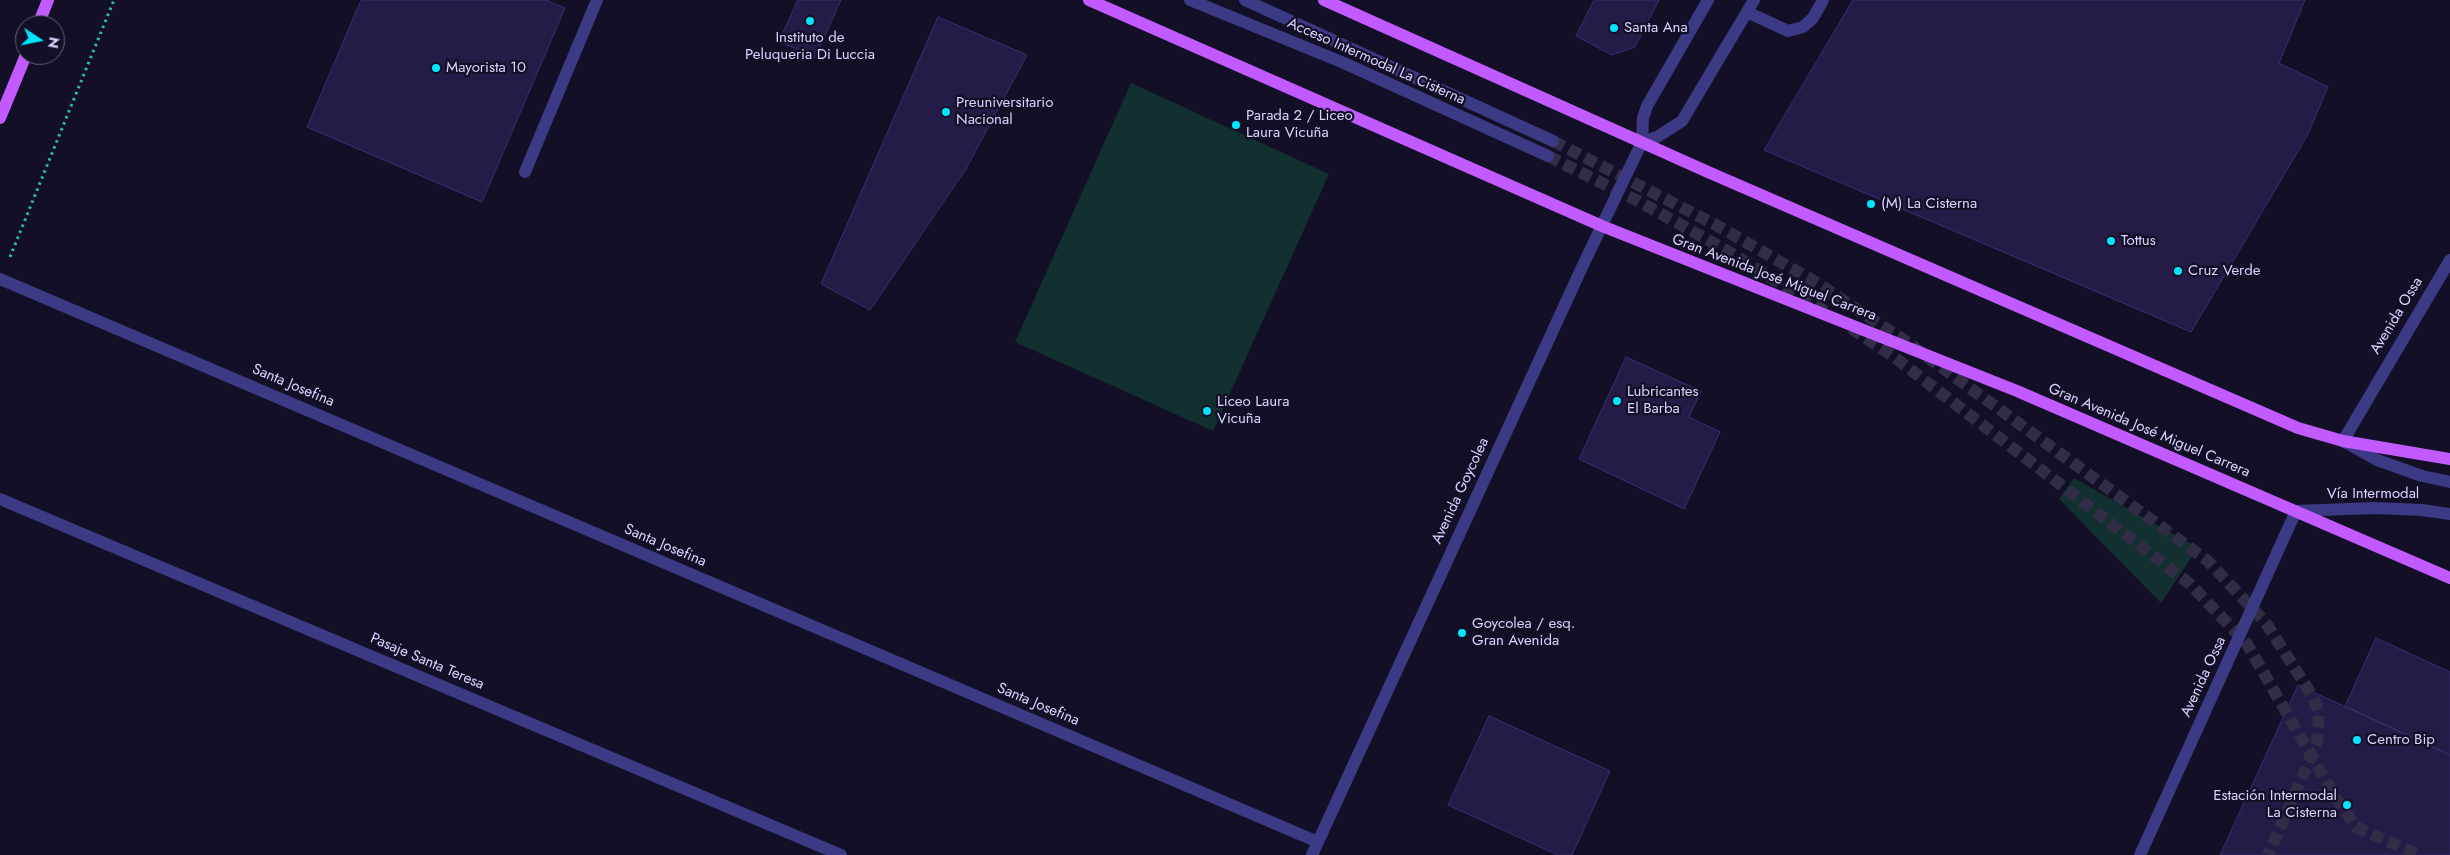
<!DOCTYPE html>
<html>
<head>
<meta charset="utf-8">
<style>
  body { margin:0 }
  #map { position:relative; width:2450px; height:855px; overflow:hidden; background:#130f26; font-family:Jost,sans-serif }
  canvas { display:block }
  .north { position:absolute; left:15px; top:15px; width:50px; height:50px; box-sizing:border-box; background:#130f26; border:1px solid #625e7d; border-radius:50%; rotate:101deg; font-size:14px; font-weight:700; line-height:20px; text-align:center; color:#d9d4ff }
  .north::after { content:''; display:block; margin:auto; width:18px; height:22px; background:#00e5ff; clip-path:polygon(50% 0,100% 100%,50% 72%,0 100%) }
</style>
</head>
<body>
<div id="map">
<canvas width="2450" height="855"></canvas>
<div class="north">N</div>
</div>
<script>
const ctx = document.querySelector('canvas').getContext('2d');
ctx.lineJoin = 'round';
function fillPath(path, color) { ctx.fillStyle = color; ctx.fill(path, 'evenodd'); }
const poly = rows => new Path2D(rows.map(r => 'M' + r).join(''));
function strokePath(path, color, width, dash) { ctx.strokeStyle = color; ctx.lineWidth = width; ctx.lineCap = dash ? 'butt' : 'round'; ctx.setLineDash(dash || []); ctx.stroke(path); }
function label(font, color, halo, rows, align = 'center') {
  ctx.font = font + ' Jost,sans-serif'; ctx.lineWidth = 4.5; ctx.setLineDash([]); ctx.textBaseline = 'middle'; ctx.strokeStyle = halo; ctx.fillStyle = color; for (const [text, x, y, turn = 0] of rows) {
    ctx.save(); ctx.translate(x, y); ctx.rotate((+turn || 0) * Math.PI / 180); ctx.textAlign = isNaN(turn) ? turn : align; if (halo) ctx.strokeText(text, 0, 0); ctx.fillText(text, 0, 0); ctx.restore();
  }
}
fillPath(poly([
  [1131,83,1329,174,1213,431,1015,342],
  [2074,478,2198,548,2161,603,2059,499]
]), '#12302f');
const building = poly([
  [361,0,546,0,565,8,482,202,307,127,361,0],
  [798,0,841,0,815,58,779,41,798,0],
  [1594,0,1659,0,1635,47,1612,55,1576,36,1594,0],
  [1853,0,2305,0,2279,63,2328,87,2307,136,2191,332,1764,150,1853,0],
  [938,17,1027,55,966,169,870,310,821,284,938,17],
  [1626,357,1701,391,1689,417,1720,432,1684,509,1579,459,1626,357],
  [2376,638,2450,672,2450,755,2345,706,2376,638],
  [2298,685,2450,755,2450,855,2220,855,2298,685],
  [1489,716,1610,771,1572,855,1558,855,1448,805,1489,716]
]);
fillPath(building, '#241b47');
strokePath(building, '#3b2d73', 1);
strokePath(poly([
  [1553,141,1716,225,1812,280,1904,340,2208,561,2266,623,2313,697,2319,713,2317,743,2268,855],
  [1548,156,1638,201,1726,250,1828,313],
  [1851,328,1894,357,2190,584,2247,644,2334,795,2356,827,2419,855]
]), '#312d47', 12, [12, 6]);
strokePath(poly([
  [10,257,114,0]
]), '#2fb8b0', 3, [2.5, 4]);
strokePath(poly([
  [1190,0,1344,63,1548,156],
  [1245,0,1553,141],
  [1747,12,1788,31,1803,27,1813,18,1823,0],
  [1642,142,1657,137,1682,121,1754,0],
  [525,172,597,0],
  [2450,260,2343,441,2377,460,2422,476,2450,482],
  [0,279,1318,842],
  [0,499,841,855],
  [1312,855,1583,265,1642,142,1643,118,1647,106,1708,0],
  [2140,855,2296,511,2374,508,2422,510,2450,514]
]), '#3d3a85', 12);
strokePath(poly([
  [1089,0,1602,226,2017,391,2450,578],
  [1324,0,1708,172,2298,428,2343,441,2450,459],
  [38,25,48,0],
  [0,118,26,55]
]), '#c25bff', 12);
for (const [x, y, r, color] of [
  [810,21,5,"#00e5ff"],
  [1614,28,5,"#00e5ff"],
  [436,68,5,"#00e5ff"],
  [946,112,5,"#00e5ff"],
  [1236,125,5,"#00e5ff"],
  [1871,204,5,"#00e5ff"],
  [2111,241,5,"#00e5ff"],
  [2178,271,5,"#00e5ff"],
  [1617,401,5,"#00e5ff"],
  [1207,411,5,"#00e5ff"],
  [1462,633,5,"#00e5ff"],
  [2357,740,5,"#00e5ff"],
  [2347,805,5,"#00e5ff"]
]) { const dot = new Path2D(); dot.arc(x, y, r, 0, 2 * Math.PI); ctx.fillStyle = color; ctx.fill(dot); strokePath(dot, '#130f26', 2); }
label('15px', '#d9d4ff', '#130f26', [
  ["Santa Ana",1624,28],
  ["Instituto de",810,38,"center"],
  ["Peluqueria Di Luccia",810,55,"center"],
  ["Mayorista 10",446,68],
  ["Preuniversitario",956,103],
  ["Nacional",956,120],
  ["Parada 2 / Liceo",1246,116],
  ["Laura Vicuña",1246,133],
  ["(M) La Cisterna",1881,204],
  ["Tottus",2121,241],
  ["Cruz Verde",2188,271],
  ["Lubricantes",1627,392],
  ["El Barba",1627,409],
  ["Liceo Laura",1217,402],
  ["Vicuña",1217,419],
  ["Goycolea / esq.",1472,624],
  ["Gran Avenida",1472,641],
  ["Centro Bip",2367,740],
  ["Estación Intermodal",2337,796,"right"],
  ["La Cisterna",2337,813,"right"]
], 'left');
label('15px', '#d9d4ff', '#130f26', [
  ["Acceso Intermodal La Cisterna",1376,62,24],
  ["Gran Avenida José Miguel Carrera",1774,278,21],
  ["Avenida Ossa",2397,316,-59],
  ["Santa Josefina",293,386,23],
  ["Gran Avenida José Miguel Carrera",2149,431,23],
  ["Avenida Goycolea",1461,491,-65],
  ["Vía Intermodal",2373,494],
  ["Santa Josefina",665,546,23],
  ["Pasaje Santa Teresa",427,662,23],
  ["Avenida Ossa",2204,677,-65],
  ["Santa Josefina",1038,705,23]
]);
</script>
</body>
</html>
